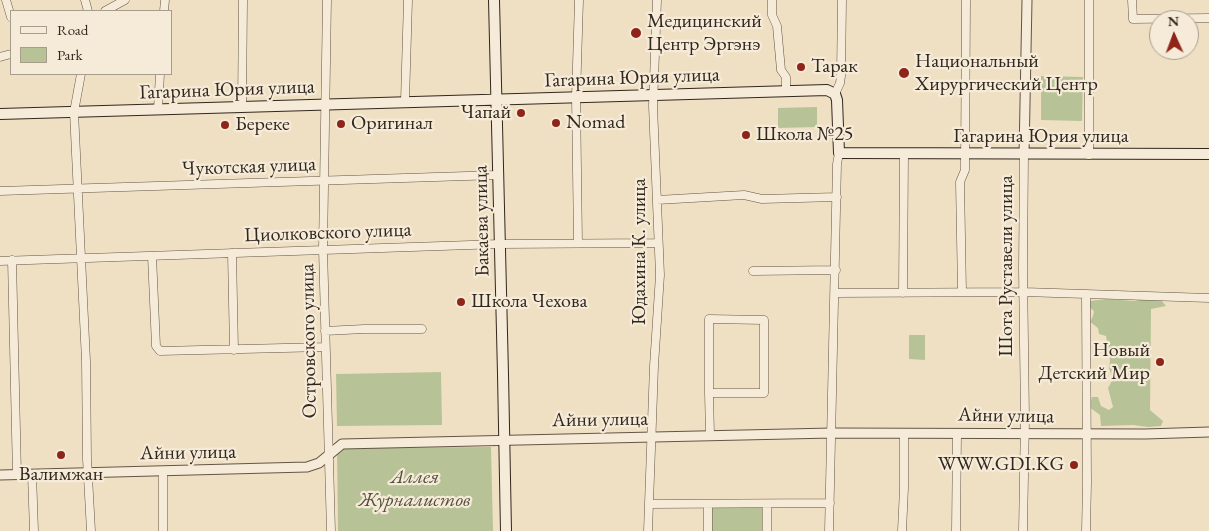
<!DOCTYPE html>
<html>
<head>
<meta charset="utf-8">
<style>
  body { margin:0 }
  #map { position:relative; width:1209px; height:531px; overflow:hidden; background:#f0e0c3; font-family:"EB Garamond",serif }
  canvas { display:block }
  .legend { position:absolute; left:10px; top:10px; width:162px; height:65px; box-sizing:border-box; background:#f5ebd8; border:1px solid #a79d8d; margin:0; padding:6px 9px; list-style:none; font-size:15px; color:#32271d }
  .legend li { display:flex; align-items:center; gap:10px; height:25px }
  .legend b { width:25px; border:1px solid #a79d8d }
  .north { position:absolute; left:1149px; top:10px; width:50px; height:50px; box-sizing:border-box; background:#f5ebd8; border:1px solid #a79d8d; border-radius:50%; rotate:358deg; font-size:14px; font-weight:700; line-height:20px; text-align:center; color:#32271d }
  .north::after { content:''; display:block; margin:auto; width:18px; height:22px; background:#8f2418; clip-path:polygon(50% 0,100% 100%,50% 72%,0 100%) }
</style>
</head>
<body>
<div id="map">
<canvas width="1209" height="531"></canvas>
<ul class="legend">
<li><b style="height:6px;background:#f5ebd8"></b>Road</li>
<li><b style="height:14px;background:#b7c396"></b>Park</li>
</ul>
<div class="north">N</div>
</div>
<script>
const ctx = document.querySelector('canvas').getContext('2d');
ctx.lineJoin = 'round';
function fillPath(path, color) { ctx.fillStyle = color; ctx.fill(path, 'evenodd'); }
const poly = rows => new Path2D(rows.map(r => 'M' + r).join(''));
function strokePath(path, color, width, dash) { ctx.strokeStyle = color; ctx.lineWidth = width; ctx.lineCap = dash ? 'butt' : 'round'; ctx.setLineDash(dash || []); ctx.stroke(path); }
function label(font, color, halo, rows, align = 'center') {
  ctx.font = font + ' "EB Garamond",serif'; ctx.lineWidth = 4.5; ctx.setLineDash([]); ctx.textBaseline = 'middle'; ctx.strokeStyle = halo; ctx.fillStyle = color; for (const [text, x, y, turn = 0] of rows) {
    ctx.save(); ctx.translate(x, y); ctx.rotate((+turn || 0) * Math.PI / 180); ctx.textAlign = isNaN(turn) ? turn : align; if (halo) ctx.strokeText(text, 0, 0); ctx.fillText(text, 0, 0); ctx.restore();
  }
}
fillPath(poly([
  [1041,76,1083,77,1082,121,1041,120],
  [817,107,817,127,778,128,778,108],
  [1152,297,1162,301,1166,306,1151,309,1150,410,1163,421,1161,426,1148,427,1133,425,1101,426,1100,415,1089,407,1092,397,1098,397,1101,406,1109,410,1113,407,1108,388,1113,379,1109,368,1110,360,1106,336,1099,334,1098,328,1090,322,1093,316,1094,311,1085,304,1090,301,1106,299,1135,301],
  [909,335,925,335,925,360,909,359],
  [441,372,442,425,337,426,336,374],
  [491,447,493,531,338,531,337,448],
  [711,507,762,507,762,531,711,531]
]), '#b7c396');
const minor = poly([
  [6,0,11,17],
  [85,0,88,11],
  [327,0,323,249,331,531],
  [772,0,772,15,777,26,781,70,786,77,786,91],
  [1132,0,1133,19,1209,18],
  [105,11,125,0],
  [164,11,165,0],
  [0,57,11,54],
  [81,74,74,112,86,361,87,459,91,531],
  [835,94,840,83,841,76,842,0],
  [405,101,408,0],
  [242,107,243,0],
  [158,109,160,74],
  [1089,155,1089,0],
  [0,191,498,175],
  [657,200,744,195,762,199,837,197],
  [578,243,576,97,579,0],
  [232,253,234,350],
  [152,256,156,346,160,351,325,347],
  [12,260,17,475],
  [0,261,500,244,658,243],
  [753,271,836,270],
  [962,292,960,182,965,170,966,0],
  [835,293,1024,292,1209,298],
  [903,293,904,154],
  [325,331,364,329,422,329],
  [709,393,764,393,764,320,709,319,709,393,710,435],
  [32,474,34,531],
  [649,504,830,503],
  [708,504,708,531],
  [767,504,767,531],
  [163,531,163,471],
  [648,531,654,366,660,275,653,106,657,0],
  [829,531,837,164,839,153],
  [902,531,904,488,904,433],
  [956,531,957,433],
  [1023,531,1025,419,1023,269,1024,155],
  [1086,531,1087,483,1086,295]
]);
const tertiary = poly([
  [1024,155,1027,0],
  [0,475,307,467,319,463,342,444,832,433,1145,434,1209,432]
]);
const secondary = poly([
  [494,0,503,374,506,531],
  [0,114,827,90,835,94,837,100,839,153,1209,154]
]);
strokePath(minor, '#625546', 9);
strokePath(tertiary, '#625546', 11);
strokePath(secondary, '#32271d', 12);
strokePath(minor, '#f5ebd8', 8);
strokePath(tertiary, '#f5ebd8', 9);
strokePath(secondary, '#f5ebd8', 10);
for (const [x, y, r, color] of [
  [636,33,6,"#8f2418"],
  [801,67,5,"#8f2418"],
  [904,73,6,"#8f2418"],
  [521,113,5,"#8f2418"],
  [556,123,5,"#8f2418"],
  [341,124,5,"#8f2418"],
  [225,125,5,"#8f2418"],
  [746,135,5,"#8f2418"],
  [461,302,5,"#8f2418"],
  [1160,362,5,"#8f2418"],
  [61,455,5,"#8f2418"],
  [1074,465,5,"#8f2418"]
]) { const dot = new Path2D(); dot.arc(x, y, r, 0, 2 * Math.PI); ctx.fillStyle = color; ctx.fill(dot); strokePath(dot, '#f5ebd8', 2); }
label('20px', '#32271d', '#f5ebd8', [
  ["Медицинский",647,22],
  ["Центр Эргэнэ",647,45],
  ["Национальный",915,62],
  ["Хирургический Центр",915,85],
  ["Тарак",811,67],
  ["Чапай",511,113,"right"],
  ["Nomad",566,123],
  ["Оригинал",351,124],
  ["Береке",235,125],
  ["Школа №25",756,135],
  ["Школа Чехова",471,302],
  ["Новый",1150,351,"right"],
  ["Детский Мир",1150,374,"right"],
  ["WWW.GDI.KG",1064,465,"right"],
  ["Валимжан",61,475,"center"]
], 'left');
label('20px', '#32271d', '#f5ebd8', [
  ["Гагарина Юрия улица",632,78,-2],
  ["Гагарина Юрия улица",227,90,-2],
  ["Гагарина Юрия улица",1041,137],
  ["Чукотская улица",249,167,-2],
  ["Бакаева улица",482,221,-91],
  ["Циолковского улица",328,233,-2],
  ["Юдахина К. улица",640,252,-90],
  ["Шота Руставели улица",1007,266,-90],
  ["Островского улица",309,341,-91],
  ["Айни улица",1006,416,1],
  ["Айни улица",600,420,-1],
  ["Айни улица",188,453,-1]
]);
label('italic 20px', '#534e3b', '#f5ebd8', [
  ["Аллея",415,478],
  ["Журналистов",415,501]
]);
</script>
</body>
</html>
